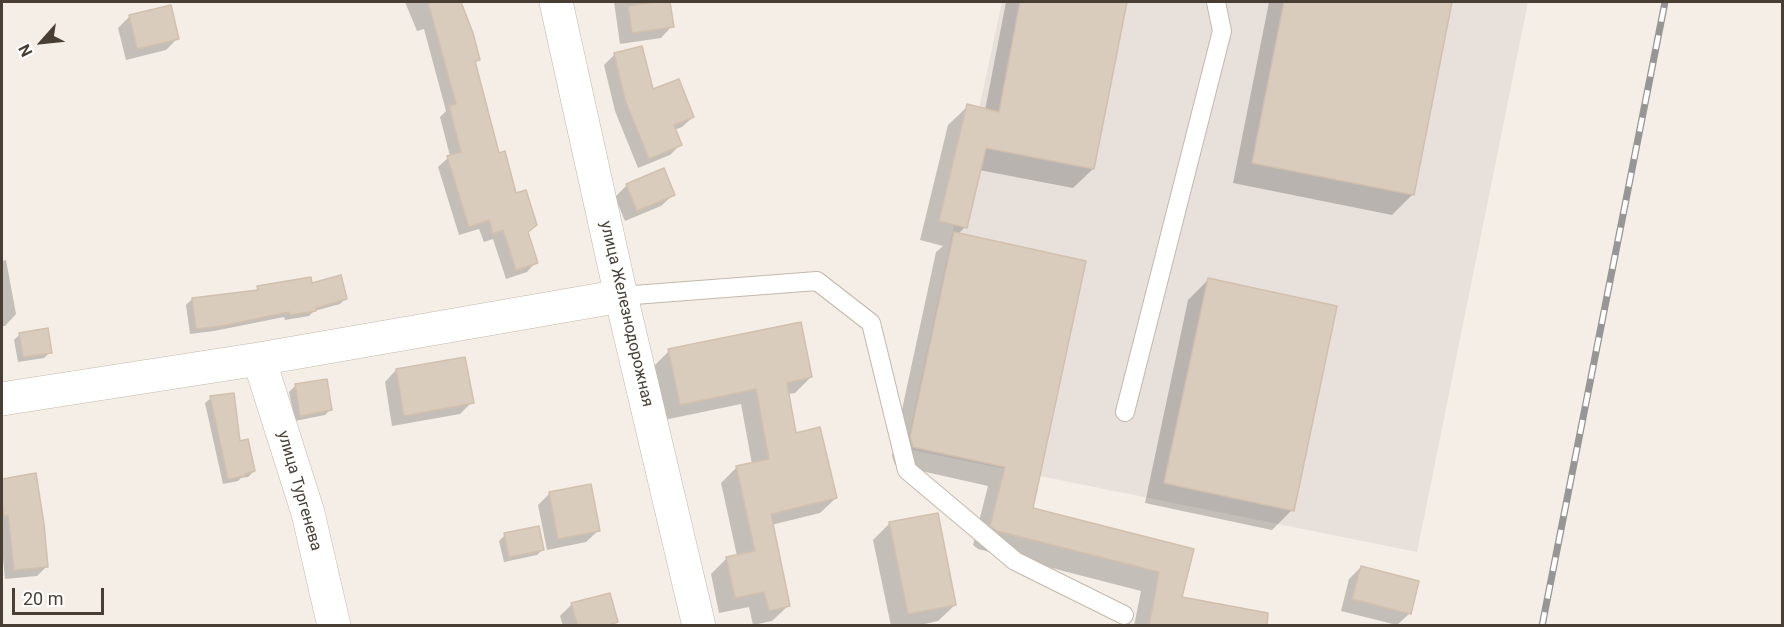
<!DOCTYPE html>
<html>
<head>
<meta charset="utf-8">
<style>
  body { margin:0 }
  #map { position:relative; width:1784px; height:627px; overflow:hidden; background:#f4eee6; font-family:Roboto,sans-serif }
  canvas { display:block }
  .frame { position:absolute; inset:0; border:3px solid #483e34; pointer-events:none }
  .north { position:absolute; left:12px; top:12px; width:60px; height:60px; -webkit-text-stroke:4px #fff; paint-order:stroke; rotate:243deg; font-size:16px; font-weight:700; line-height:24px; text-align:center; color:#483e34 }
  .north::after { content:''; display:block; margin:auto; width:21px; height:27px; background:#483e34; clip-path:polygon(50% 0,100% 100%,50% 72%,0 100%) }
  .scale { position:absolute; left:12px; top:588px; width:92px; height:27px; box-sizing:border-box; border:3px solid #483e34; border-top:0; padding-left:8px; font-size:18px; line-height:21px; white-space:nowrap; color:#483e34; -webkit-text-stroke:4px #fff; paint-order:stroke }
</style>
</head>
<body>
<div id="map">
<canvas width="1784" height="627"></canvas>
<div class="frame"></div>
<div class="north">N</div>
<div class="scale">20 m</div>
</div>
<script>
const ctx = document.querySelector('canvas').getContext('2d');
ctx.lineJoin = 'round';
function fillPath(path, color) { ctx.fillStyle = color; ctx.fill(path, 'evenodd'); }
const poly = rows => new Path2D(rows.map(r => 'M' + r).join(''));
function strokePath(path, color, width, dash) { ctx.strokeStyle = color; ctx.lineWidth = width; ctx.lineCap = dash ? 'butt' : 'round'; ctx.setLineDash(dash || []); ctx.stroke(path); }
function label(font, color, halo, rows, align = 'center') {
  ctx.font = font + ' Roboto,sans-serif'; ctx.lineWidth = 4.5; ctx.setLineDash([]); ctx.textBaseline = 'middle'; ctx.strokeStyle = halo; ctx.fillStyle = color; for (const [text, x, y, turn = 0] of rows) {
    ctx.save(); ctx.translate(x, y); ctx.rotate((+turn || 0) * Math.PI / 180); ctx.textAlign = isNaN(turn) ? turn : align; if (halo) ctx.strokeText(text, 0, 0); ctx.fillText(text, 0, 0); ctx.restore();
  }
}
fillPath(poly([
  [1002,2,1528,2,1417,552,906,449]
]), '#e7e0db');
fillPath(poly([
  [405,2,460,2,479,59,474,64,498,154,515,195,536,225,527,234,536,262,527,272,506,279,493,239,484,242,479,229,459,235,438,167,450,156,440,117,446,111,424,29,417,31],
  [614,2,649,2,650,4,669,2,672,26,661,38,620,44],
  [1006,2,1125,2,1093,169,1073,188,979,170,965,227,958,234,1031,509,1192,550,1180,598,1260,626,1134,626,1141,591,978,549,973,545,988,486,895,465,892,456,936,252,943,246,920,240,948,125,968,106,985,110],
  [1269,2,1451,2,1413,194,1392,215,1233,183],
  [130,16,177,39,166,50,126,60,118,28],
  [615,54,652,91,693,117,682,127,674,130,680,145,670,155,638,168,615,111,604,65],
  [627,185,673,195,661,206,625,221,615,197],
  [6,260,16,314,5,326,2,326,2,261],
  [1208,280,1292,510,1272,530,1145,503,1188,300],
  [310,285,346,298,340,304,314,311,309,316,285,320,284,317,214,331,190,334,186,305,192,299,254,292,258,288],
  [20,334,50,352,44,358,18,362,14,340],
  [669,351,811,377,795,393,788,394,795,434,836,498,820,513,771,525,788,606,772,621,753,625,749,607,719,613,711,574,727,558,737,556,721,483,736,468,752,464,741,404,664,420,654,366],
  [396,370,472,402,460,414,392,426,385,382],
  [326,380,331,409,325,415,295,421,289,392,295,386],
  [211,398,239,443,254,471,248,477,241,478,238,481,223,484,205,403],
  [34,475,47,566,37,576,5,579,2,547,2,480],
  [550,493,598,531,586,542,547,550,538,505],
  [890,523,955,605,938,621,916,626,891,626,873,540],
  [505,535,543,549,537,555,504,562,499,541],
  [1361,567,1417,582,1409,614,1397,625,1341,611,1349,579],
  [572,604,616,621,612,626,563,626,560,616]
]), '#0003');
const building = poly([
  [428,2,461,2,473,33,480,60,475,61,499,153,505,151,516,193,526,190,537,225,528,232,538,263,516,270,503,230,493,234,489,220,469,227,447,156,461,152,449,106,456,104,428,2],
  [655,2,670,2,674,27,632,33,628,6,655,2],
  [1020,2,1127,2,1094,169,986,148,967,228,939,221,967,104,999,112,1020,2],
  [1284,2,1452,2,1414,195,1252,163,1284,2],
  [171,5,179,39,137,49,129,15,171,5],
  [642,46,653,89,679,79,694,117,674,125,682,145,649,159,625,100,614,53,642,46],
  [664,168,675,195,637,211,626,184,664,168],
  [954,232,1086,261,1033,508,1194,549,1182,597,1268,613,1267,626,1149,626,1159,572,997,531,990,526,1005,467,913,447,910,437,954,232],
  [341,275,347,299,316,308,316,311,290,315,289,312,221,326,196,329,192,298,258,290,257,286,311,277,312,283,341,275],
  [1208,278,1337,306,1294,511,1164,483,1208,278],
  [801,322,812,377,787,383,796,433,820,427,837,498,771,514,790,606,769,611,764,592,735,598,726,557,755,551,736,466,769,459,756,389,680,405,668,349,801,322],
  [48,328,52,353,23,357,19,333,48,328],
  [465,357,474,403,404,416,396,369,465,357],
  [327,379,332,410,300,416,295,384,327,379],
  [234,393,240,441,248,439,255,471,245,474,245,476,228,479,210,396,234,393],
  [36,473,44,524,48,567,14,570,8,515,4,516,2,502,2,479,36,473],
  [591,484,600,531,558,539,549,492,591,484],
  [938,513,956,605,908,614,889,522,938,513],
  [539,526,544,550,509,557,504,533,539,526],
  [1361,566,1419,581,1411,614,1352,599,1361,566],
  [610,593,618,622,605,626,578,626,571,603,610,593]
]);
fillPath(building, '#daccbd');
strokePath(building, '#d2c0ad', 1.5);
const lane = poly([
  [621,296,817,281,871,323,907,470,1015,561,1124,615],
  [1125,412,1222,31,1216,2]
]);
const street = poly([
  [556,2,621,296,699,626],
  [259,359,308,513,334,626],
  [2,399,259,359,621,296]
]);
strokePath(lane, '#c4b8ab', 20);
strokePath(street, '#c4b8ab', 34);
strokePath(lane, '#fff', 18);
strokePath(street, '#fff', 33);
const rail = poly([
  [1542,626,1665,2]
]);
strokePath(rail, '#969696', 7);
strokePath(rail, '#fff', 4.5, [14]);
label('16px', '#483e34', '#fff', [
  ["улица Железнодорожная",626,314,77],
  ["улица Тургенева",299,491,74]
]);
</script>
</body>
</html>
